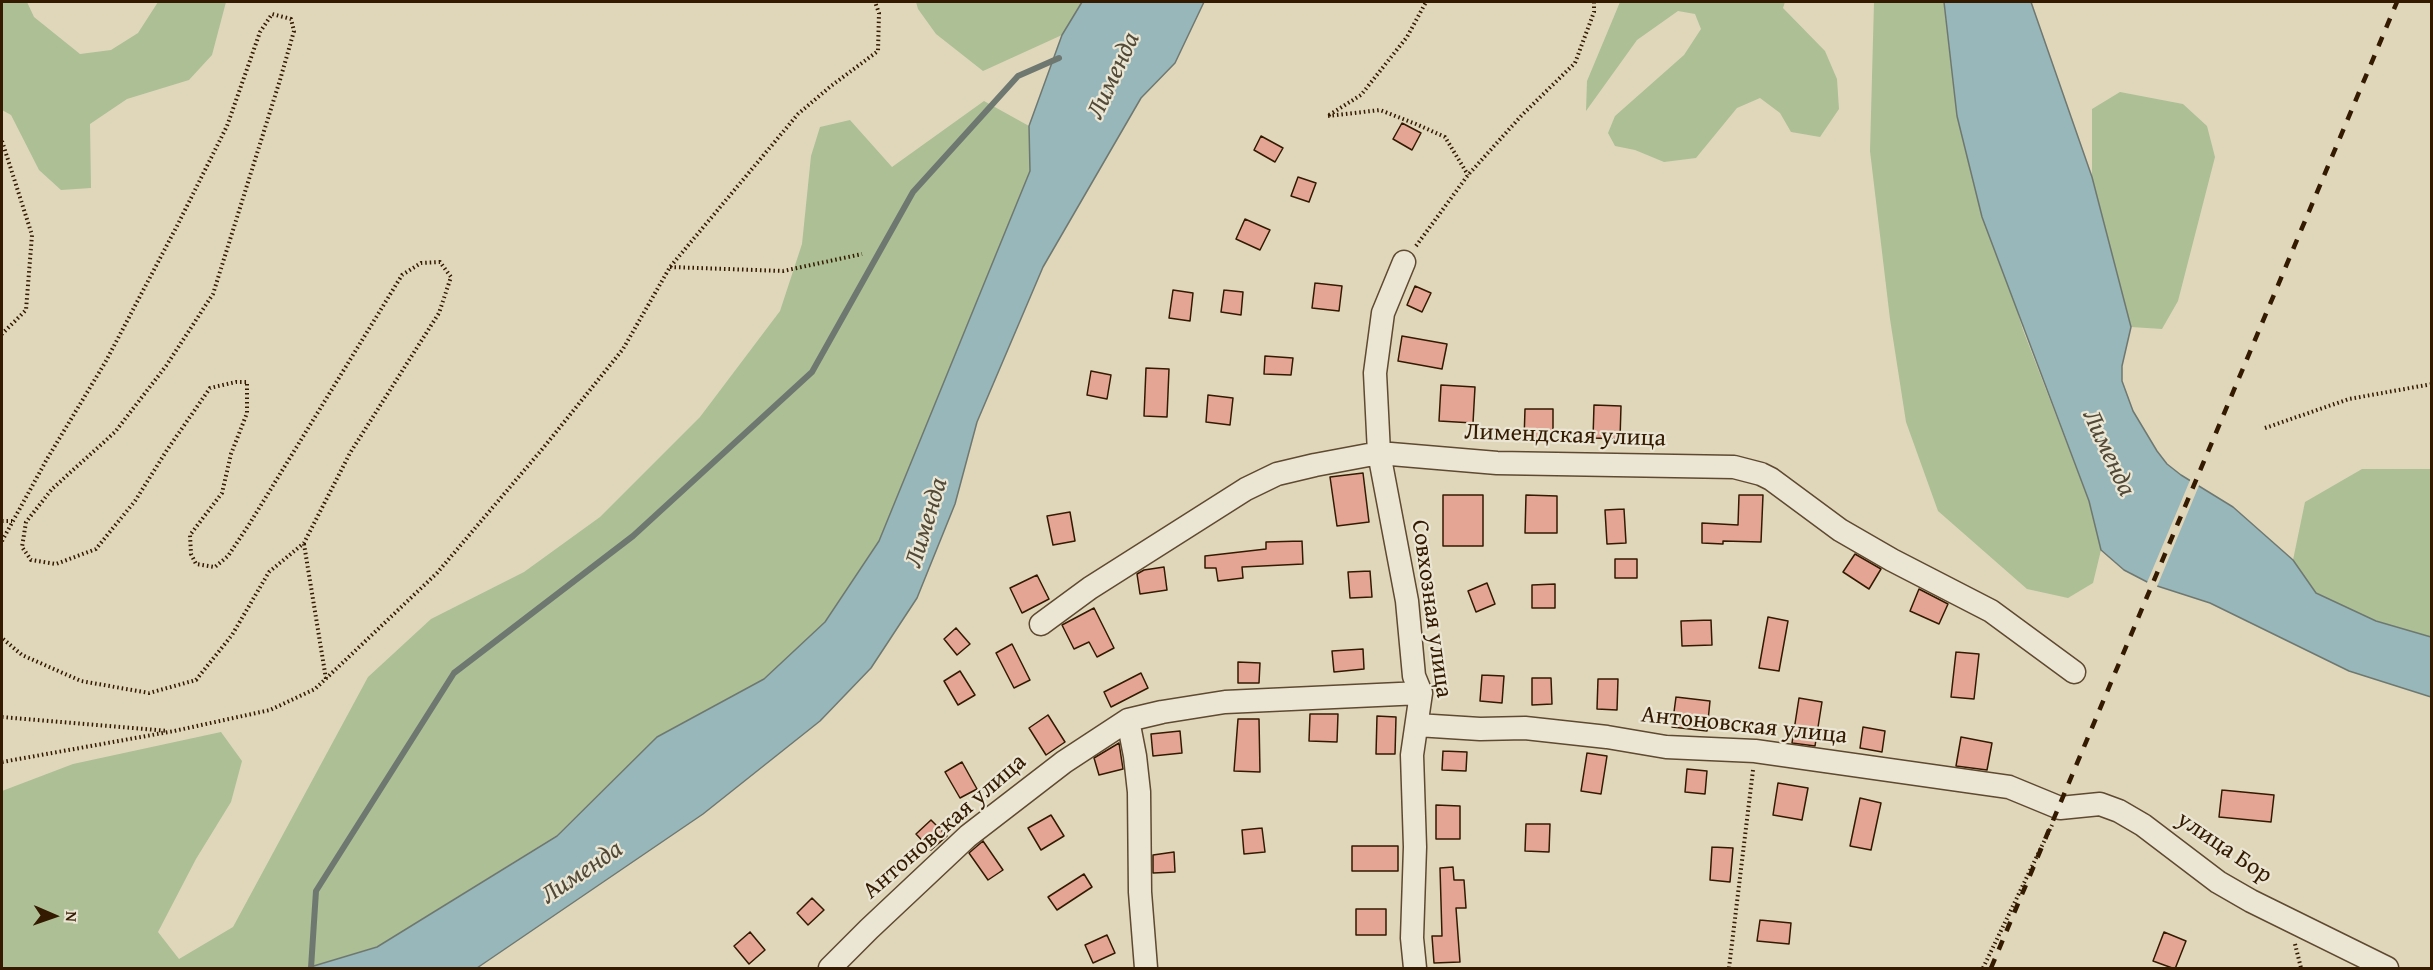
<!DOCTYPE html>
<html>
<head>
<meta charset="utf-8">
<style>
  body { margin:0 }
  #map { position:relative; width:2433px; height:970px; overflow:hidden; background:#e0d7bb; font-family:"Gentium Book Plus",serif }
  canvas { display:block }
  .frame { position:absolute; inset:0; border:3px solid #341a01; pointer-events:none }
  .north { position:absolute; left:24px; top:886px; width:60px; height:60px; -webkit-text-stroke:4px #ebe5d3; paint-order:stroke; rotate:92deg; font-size:16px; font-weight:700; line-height:24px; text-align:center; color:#341a01 }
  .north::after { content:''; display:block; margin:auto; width:21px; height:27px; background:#341a01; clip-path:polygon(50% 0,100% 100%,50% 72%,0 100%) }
</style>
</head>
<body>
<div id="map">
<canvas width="2433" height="970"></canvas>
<div class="frame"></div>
<div class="north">N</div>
</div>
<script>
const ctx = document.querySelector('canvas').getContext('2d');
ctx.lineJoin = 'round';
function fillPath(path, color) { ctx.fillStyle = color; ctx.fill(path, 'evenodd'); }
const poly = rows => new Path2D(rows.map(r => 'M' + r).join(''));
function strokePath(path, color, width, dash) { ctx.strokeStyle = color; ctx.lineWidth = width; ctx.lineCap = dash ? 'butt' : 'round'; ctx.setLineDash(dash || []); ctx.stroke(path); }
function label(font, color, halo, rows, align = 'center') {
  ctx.font = font + ' "Gentium Book Plus",serif'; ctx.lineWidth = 4.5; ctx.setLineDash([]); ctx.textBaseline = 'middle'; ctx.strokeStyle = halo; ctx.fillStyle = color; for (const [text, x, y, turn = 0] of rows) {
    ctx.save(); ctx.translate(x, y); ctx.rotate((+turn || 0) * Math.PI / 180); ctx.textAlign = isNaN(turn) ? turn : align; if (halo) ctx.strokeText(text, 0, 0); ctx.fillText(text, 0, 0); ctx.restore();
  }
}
fillPath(poly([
  [2,2,27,2,34,17,80,54,111,50,138,33,158,2,226,2,212,55,189,80,127,99,90,124,91,188,61,190,39,170,11,115,2,110],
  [916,2,1082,2,1062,35,983,71,936,34,918,9],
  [1620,2,1785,2,1783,8,1825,51,1837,79,1839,109,1820,137,1791,132,1780,113,1760,98,1737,108,1696,158,1664,162,1635,150,1615,146,1608,133,1615,116,1684,55,1701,29,1695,14,1678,11,1637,40,1586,111,1587,81],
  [1874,2,1944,2,1957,116,2023,330,2089,501,2101,550,2093,583,2068,598,2027,589,1938,511,1906,422,1890,319,1870,151],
  [2120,92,2183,104,2207,126,2215,157,2178,301,2162,329,2131,327,2092,177,2092,109],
  [984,101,1029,126,1030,171,879,541,825,622,764,679,657,737,557,835,377,947,307,968,2,968,2,791,73,764,221,732,242,761,231,802,196,859,158,932,179,959,233,927,368,677,431,619,524,572,600,517,700,417,780,311,802,244,811,156,820,127,850,120,892,167],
  [2362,469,2431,469,2431,637,2376,621,2316,593,2293,560,2305,502]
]), '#acbf95');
const water = poly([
  [1082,2,1204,2,1175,63,1141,98,1043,267,977,422,955,504,917,598,871,668,820,721,703,814,477,968,307,968,377,947,557,836,657,737,764,679,825,622,879,541,1030,171,1029,126,1062,35,1082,2],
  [1944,2,2031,2,2092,177,2131,327,2122,366,2122,381,2133,411,2157,451,2167,464,2181,475,2233,507,2293,560,2316,593,2376,621,2431,637,2431,697,2349,671,2210,603,2151,584,2124,570,2101,550,2089,501,1982,217,1957,116,1944,2]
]);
fillPath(water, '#97b7ba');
strokePath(water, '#6f7870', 1.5);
fillPath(poly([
  [2191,478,2200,483,2156,589,2149,587,2146,585]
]), '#e0d7bb');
strokePath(poly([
  [311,968,316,891,454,673,633,536,812,372,913,192,1018,76,1059,58]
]), '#6f7870', 6);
const building = poly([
  [1402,123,1421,133,1412,150,1393,139,1402,123],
  [1261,136,1283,148,1275,162,1254,150,1261,136],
  [1298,177,1316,183,1309,202,1291,196,1298,177],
  [1245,219,1270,230,1260,250,1236,239,1245,219],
  [1315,283,1342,286,1339,311,1312,308,1315,283],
  [1415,286,1431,293,1422,312,1407,305,1415,286],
  [1173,290,1193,293,1190,321,1169,318,1173,290],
  [1224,290,1243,292,1241,315,1221,312,1224,290],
  [1402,336,1447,344,1442,369,1398,361,1402,336],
  [1265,356,1293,358,1291,375,1264,374,1265,356],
  [1146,368,1169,369,1167,417,1144,416,1146,368],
  [1091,371,1111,375,1107,399,1087,395,1091,371],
  [1441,385,1475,387,1473,423,1439,421,1441,385],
  [1208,395,1233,398,1230,425,1206,422,1208,395],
  [1594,405,1621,406,1620,439,1593,438,1594,405],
  [1525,409,1553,409,1553,441,1524,440,1525,409],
  [1363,473,1369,522,1337,526,1330,477,1363,473],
  [1443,495,1483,495,1483,546,1443,546,1443,495],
  [1526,495,1557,496,1557,533,1525,533,1526,495],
  [1739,495,1763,495,1761,542,1723,541,1723,544,1702,543,1702,523,1738,525,1739,495],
  [1624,509,1626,543,1607,544,1605,510,1624,509],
  [1070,512,1075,541,1053,545,1047,516,1070,512],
  [1302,541,1303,564,1242,567,1243,578,1218,581,1216,568,1205,568,1205,556,1266,549,1266,542,1302,541],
  [1855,554,1881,569,1869,589,1843,572,1855,554],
  [1615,559,1637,559,1637,578,1615,578,1615,559],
  [1164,567,1167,590,1140,594,1137,574,1144,570,1164,567],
  [1370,571,1372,597,1350,598,1348,572,1370,571],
  [1037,575,1049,599,1022,613,1010,588,1037,575],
  [1487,583,1495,604,1476,612,1468,591,1487,583],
  [1555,584,1555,608,1532,608,1532,585,1555,584],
  [1919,589,1948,604,1939,624,1910,611,1919,589],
  [1094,608,1114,648,1097,657,1089,642,1074,649,1062,625,1094,608],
  [1768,617,1788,621,1779,671,1759,668,1768,617],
  [1711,620,1712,645,1682,646,1681,621,1711,620],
  [956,628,970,644,957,655,944,639,956,628],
  [1012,644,1030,680,1014,688,996,653,1012,644],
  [1363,649,1364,669,1334,672,1332,651,1363,649],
  [1956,652,1979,654,1974,699,1951,697,1956,652],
  [1238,662,1260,663,1259,683,1238,683,1238,662],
  [960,671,975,695,958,705,944,681,960,671],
  [1141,673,1148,688,1111,707,1104,692,1141,673],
  [1482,675,1504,676,1502,703,1480,701,1482,675],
  [1532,678,1551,678,1552,704,1532,705,1532,678],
  [1598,679,1618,679,1617,710,1597,709,1598,679],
  [1676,697,1710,701,1707,731,1672,727,1676,697],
  [1799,698,1822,702,1815,746,1792,743,1799,698],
  [1310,714,1338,714,1337,742,1309,741,1310,714],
  [1048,715,1065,742,1046,755,1029,728,1048,715],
  [1377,716,1396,717,1395,754,1376,754,1377,716],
  [1238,719,1259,719,1260,772,1234,771,1238,719],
  [1863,727,1885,731,1882,752,1860,748,1863,727],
  [1180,731,1182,753,1153,756,1151,734,1180,731],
  [1961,737,1992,743,1987,770,1956,766,1961,737],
  [1119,743,1123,769,1099,775,1094,758,1119,743],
  [1443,751,1467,752,1466,771,1442,770,1443,751],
  [1587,753,1607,756,1601,794,1581,791,1587,753],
  [962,762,977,789,960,798,945,772,962,762],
  [1687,769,1707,771,1705,794,1685,792,1687,769],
  [1778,783,1808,788,1802,820,1773,815,1778,783],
  [2222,790,2274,795,2271,822,2219,817,2222,790],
  [1860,798,1881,803,1871,850,1850,846,1860,798],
  [1436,805,1460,806,1460,839,1436,839,1436,805],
  [1051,815,1064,836,1041,850,1028,828,1051,815],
  [931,820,947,836,931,850,916,834,931,820],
  [1526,824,1550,824,1549,852,1525,851,1526,824],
  [1262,828,1265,852,1244,854,1242,830,1262,828],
  [983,841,1003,870,988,880,969,853,983,841],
  [1352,846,1398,846,1398,871,1352,871,1352,846],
  [1712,847,1733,848,1730,882,1710,880,1712,847],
  [1174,852,1175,872,1153,873,1153,855,1174,852],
  [1453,867,1454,880,1464,880,1466,908,1456,908,1460,962,1434,963,1432,936,1442,936,1440,868,1453,867],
  [1084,874,1092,887,1057,910,1048,897,1084,874],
  [812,898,824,910,808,925,797,913,812,898],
  [1356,909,1386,909,1386,935,1356,935,1356,909],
  [1760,920,1791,923,1789,944,1757,941,1760,920],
  [750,932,765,950,749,964,734,946,750,932],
  [2164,932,2186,941,2175,969,2153,961,2164,932],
  [1107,935,1115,953,1093,963,1085,945,1107,935]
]);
fillPath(building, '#e4a594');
strokePath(building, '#341a01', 1.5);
const minor = poly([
  [1404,262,1383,313,1375,373,1379,453,1407,601,1414,676,1421,693,1412,755,1415,847,1412,938,1415,968],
  [1041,624,1090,588,1246,489,1277,474,1315,465,1379,453,1497,463,1734,467,1761,474,1771,479,1840,530,1892,560,1991,611,2074,672],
  [1128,720,1135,756,1139,792,1140,892,1146,968],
  [1417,725,1480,729,1525,728,1607,737,1666,747,1755,751,2009,787,2060,808,2100,804,2119,811,2143,825,2218,882,2251,901,2387,968],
  [830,968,869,929,968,836,1064,762,1128,720,1162,712,1225,702,1421,693]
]);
strokePath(minor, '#5f4930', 25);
strokePath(poly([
  [1329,115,1361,95,1407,37,1426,2],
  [1328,116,1380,110,1416,124,1445,137,1468,175],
  [2,141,32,235,26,310,2,334],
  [1416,246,1468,175,1522,115,1575,63,1594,12,1594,2],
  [670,267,783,271,862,254],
  [2265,428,2349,399,2432,384],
  [2,521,12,521],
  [2,541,47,459,106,361,177,226,227,126,260,32,272,14,291,19,294,31,280,80,213,294,166,366,115,432,52,489,26,522,22,547,31,560,56,564,96,549,135,501,167,450,210,388,236,382,247,382,247,413,231,454,222,493,190,535,191,554,196,564,215,567,228,556,250,523,402,275,421,263,440,262,451,277,439,313,350,453,304,543,269,572,232,635,196,680,149,693,81,681,22,655,2,638],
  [304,544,326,679],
  [2,717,168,731],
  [2,762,174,731,270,710,315,689,437,573,544,447,623,349,670,267,798,114,831,86,878,51,879,13,875,2],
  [2295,944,2301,968],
  [1729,968,1753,770],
  [1983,968,2052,825]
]), '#341a01', 4, [1.5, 3]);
strokePath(minor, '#ebe5d3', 22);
strokePath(poly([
  [1991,968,2397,2]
]), '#341a01', 4.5, [10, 10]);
label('24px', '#341a01', '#ebe5d3', [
  ["Лимендская улица",1565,436,2],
  ["Совхозная улица",1431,609,82],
  ["Антоновская улица",1744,726,6],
  ["Антоновская улица",945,827,-41],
  ["улица Бор",2224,848,34]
]);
label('italic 26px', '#524938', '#ebe5d3', [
  ["Лименда",1114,76,-65],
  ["Лименда",2108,453,65],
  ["Лименда",927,523,-73],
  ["Лименда",582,873,-34]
]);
</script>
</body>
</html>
